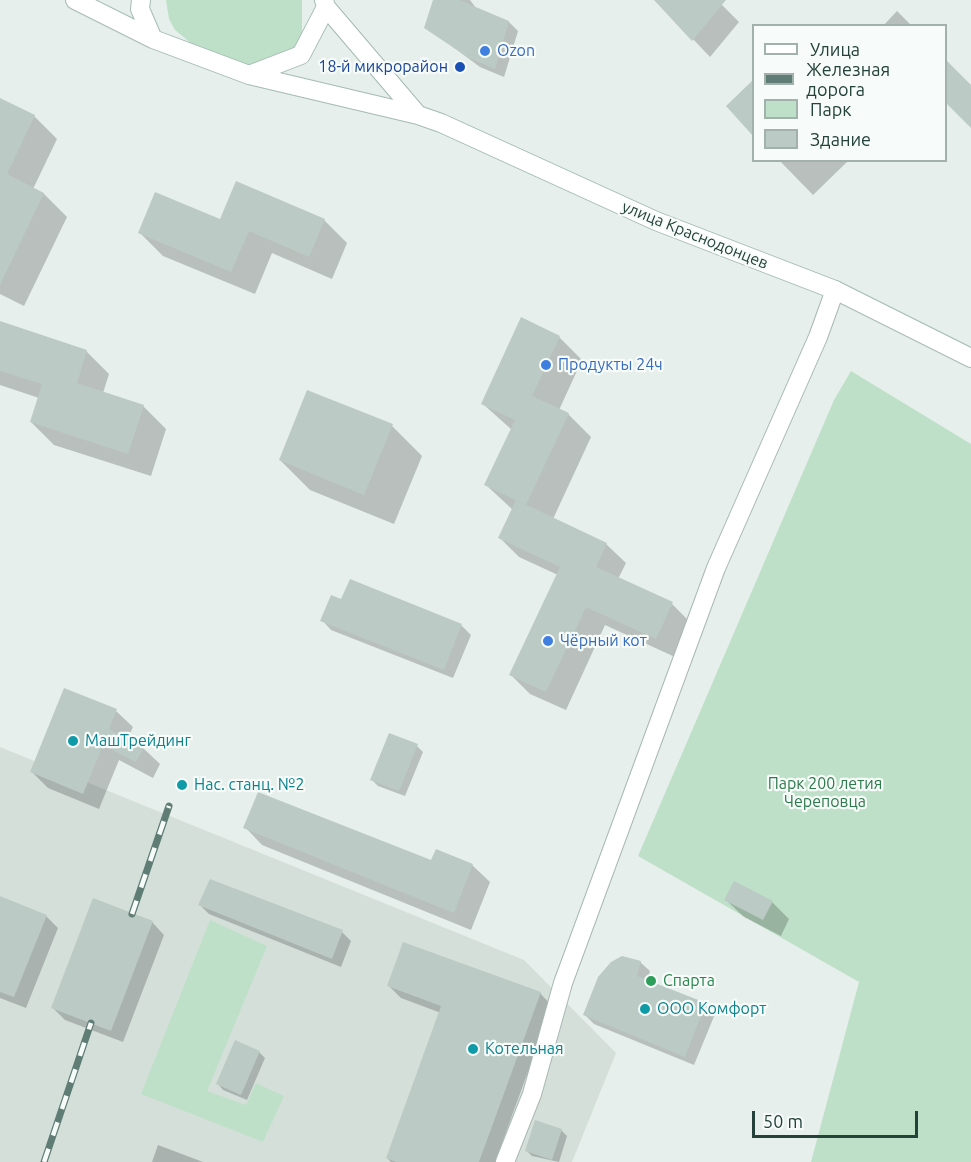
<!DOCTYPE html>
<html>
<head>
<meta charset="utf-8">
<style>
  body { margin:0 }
  #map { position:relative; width:971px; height:1162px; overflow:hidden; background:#e6efeb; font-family:Ubuntu,sans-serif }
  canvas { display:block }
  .legend { position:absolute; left:752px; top:24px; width:195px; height:138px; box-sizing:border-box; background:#f7fbf9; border:2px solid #a3b1ad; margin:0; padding:8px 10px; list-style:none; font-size:18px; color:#24423a }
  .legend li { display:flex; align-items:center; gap:12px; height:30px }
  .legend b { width:30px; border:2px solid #a3b1ad }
  .scale { position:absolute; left:752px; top:1111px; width:166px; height:27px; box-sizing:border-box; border:3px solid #24423a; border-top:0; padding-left:8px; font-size:18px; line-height:21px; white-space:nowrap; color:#24423a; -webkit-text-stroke:4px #f7fbf9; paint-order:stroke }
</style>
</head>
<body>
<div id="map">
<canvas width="971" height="1162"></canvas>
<ul class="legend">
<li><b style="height:8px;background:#fff"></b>Улица</li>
<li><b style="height:8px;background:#5f7d75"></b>Железная дорога</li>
<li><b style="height:16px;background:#bfe0c8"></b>Парк</li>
<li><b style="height:16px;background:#bbcac4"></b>Здание</li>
</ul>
<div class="scale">50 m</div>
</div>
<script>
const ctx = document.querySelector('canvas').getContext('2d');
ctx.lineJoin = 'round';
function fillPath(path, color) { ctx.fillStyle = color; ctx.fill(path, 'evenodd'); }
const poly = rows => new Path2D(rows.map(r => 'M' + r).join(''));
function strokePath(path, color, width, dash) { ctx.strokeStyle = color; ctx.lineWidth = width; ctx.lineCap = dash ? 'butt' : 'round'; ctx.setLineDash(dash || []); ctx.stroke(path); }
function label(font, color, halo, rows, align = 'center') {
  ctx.font = font + ' Ubuntu,sans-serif'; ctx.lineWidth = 4.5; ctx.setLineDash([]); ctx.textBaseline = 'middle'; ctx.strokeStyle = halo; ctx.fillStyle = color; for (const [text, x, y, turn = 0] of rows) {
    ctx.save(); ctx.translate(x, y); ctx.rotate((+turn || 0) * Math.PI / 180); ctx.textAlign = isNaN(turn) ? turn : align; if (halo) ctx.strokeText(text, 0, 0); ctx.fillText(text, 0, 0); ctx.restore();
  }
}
fillPath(poly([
  [0,747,524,960,616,1053,572,1162,0,1162]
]), '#d4dfda');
fillPath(poly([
  [166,0,302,0,302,33,297,47,249,66,196,47,187,40,175,30,169,19],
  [851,371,971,444,971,1162,811,1162,859,982,638,856,834,400],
  [210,920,267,946,207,1091,246,1105,256,1083,284,1096,263,1142,141,1094]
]), '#bfe0c8');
fillPath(poly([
  [435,0,470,0,476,8,509,22,518,31,504,77,480,67,426,27],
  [656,0,717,0,739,22,710,57],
  [897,11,912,26,883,26],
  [754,82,754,133,728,106],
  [0,100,34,116,57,139,33,189,44,194,67,217,24,306,0,294],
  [779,160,849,160,813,195],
  [324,220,347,243,332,279,272,253,255,294,163,256,140,233,221,221],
  [0,323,86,351,109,374,103,393,143,406,166,429,151,476,54,445,31,422,39,398,0,385],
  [559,337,582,360,559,410,568,414,591,437,553,519,606,544,626,563,618,579,672,604,691,623,675,657,605,625,566,710,530,694,511,675,558,575,519,557,500,538,513,510,486,485,512,430,483,404],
  [392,426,422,456,394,524,310,490,280,460],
  [350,581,462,626,471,635,453,678,331,630,322,620,342,601],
  [116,711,133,727,127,740,143,748,160,764,153,778,119,760,99,809,48,788,32,772],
  [417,746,423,752,405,796,378,786,372,780],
  [245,827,432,862,472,865,490,882,471,930,262,845],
  [0,897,46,916,58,928,26,1008,0,998],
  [726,900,772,902,789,919,781,936,744,917],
  [200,905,342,932,351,941,341,967,209,914],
  [152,922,164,935,123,1042,65,1020,53,1008],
  [640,962,650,971,647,981,706,1005,715,1014,694,1065,594,1024,585,1015],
  [389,986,540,993,552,1006,495,1162,391,1162,387,1158,441,1013,401,998],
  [259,1052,265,1058,247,1100,223,1090,218,1084],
  [561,1130,567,1136,559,1162,532,1156,526,1150],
  [158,1145,203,1162,152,1162]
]), '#0003');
fillPath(poly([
  [433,0,459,0,509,21,495,69,469,58,424,28],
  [654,0,726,0,692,41],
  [945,59,971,85,971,128,945,102],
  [753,80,753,136,726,106],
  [0,98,35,115,7,174,44,193,0,285],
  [236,181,325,219,309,257,249,231,231,272,138,233,155,192,220,219],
  [521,317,560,336,532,396,569,413,526,505,484,485,515,420,481,404],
  [0,321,87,350,77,383,144,405,128,454,30,422,42,384,0,371],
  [307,390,393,424,364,495,279,460],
  [516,500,607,543,596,567,673,602,656,639,586,607,546,692,509,675,560,567,498,538],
  [350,579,462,624,444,670,320,621,331,595,341,599],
  [64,688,117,709,109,729,144,747,136,762,103,745,83,794,30,772],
  [389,733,418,744,399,791,370,780],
  [258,792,431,860,436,849,473,864,454,913,243,828],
  [210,879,343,930,332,959,198,905],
  [734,881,773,901,763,920,724,900],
  [0,896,47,915,14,997,0,992],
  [93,898,153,921,111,1031,51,1008],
  [403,942,541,992,479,1162,396,1162,386,1158,441,1006,387,986],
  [622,956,641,961,637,976,706,1003,685,1057,583,1015,598,977,611,962],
  [235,1040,260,1051,241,1095,216,1084],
  [535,1120,562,1129,552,1160,525,1151]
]), '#bbcac4');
const street = poly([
  [505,1162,532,1094,563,983,716,568,818,337,835,290]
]);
const secondary = poly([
  [75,0,153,39],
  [141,0,140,9,153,39,249,75,301,55,326,7,324,0],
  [326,7,418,115],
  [249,75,418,115,441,123,656,221,835,290,971,358]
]);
strokePath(street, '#a8b8b2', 20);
strokePath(secondary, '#a4bbb3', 20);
strokePath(street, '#fff', 18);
strokePath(secondary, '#fff', 18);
const rail = poly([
  [132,914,169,806],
  [44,1162,91,1023]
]);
strokePath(rail, '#5f7d75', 7);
strokePath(rail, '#f7fbf9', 4.5, [14]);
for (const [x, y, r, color] of [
  [485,51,6,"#3f7fe0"],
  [460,67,6,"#1a4fb4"],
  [546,365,6,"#3f7fe0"],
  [548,641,6,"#3f7fe0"],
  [73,741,6,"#0f9aa8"],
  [182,785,6,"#0f9aa8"],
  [651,981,6,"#2e9e5b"],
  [645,1009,6,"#0f9aa8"],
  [473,1049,6,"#0f9aa8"]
]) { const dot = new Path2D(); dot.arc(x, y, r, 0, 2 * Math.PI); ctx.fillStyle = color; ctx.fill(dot); strokePath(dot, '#f7fbf9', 2); }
label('16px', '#366cbe', '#f7fbf9', [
  ["Ozon",497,51],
  ["Продукты 24ч",558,365],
  ["Чёрный кот",560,641]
], 'left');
label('16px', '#164399', '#f7fbf9', [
  ["18-й микрорайон",448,67]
], 'right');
label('16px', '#24423a', '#f7fbf9', [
  ["улица Краснодонцев",695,235,22]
]);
label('16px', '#0d838f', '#f7fbf9', [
  ["МашТрейдинг",85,741],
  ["Нас. станц. №2",194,785],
  ["ООО Комфорт",657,1009],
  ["Котельная",485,1049]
], 'left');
label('16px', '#2d7a4b', '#f7fbf9', [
  ["Парк 200 летия",825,784],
  ["Череповца",825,802]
]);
label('16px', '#27864d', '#f7fbf9', [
  ["Спарта",663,981]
], 'left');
</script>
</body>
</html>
